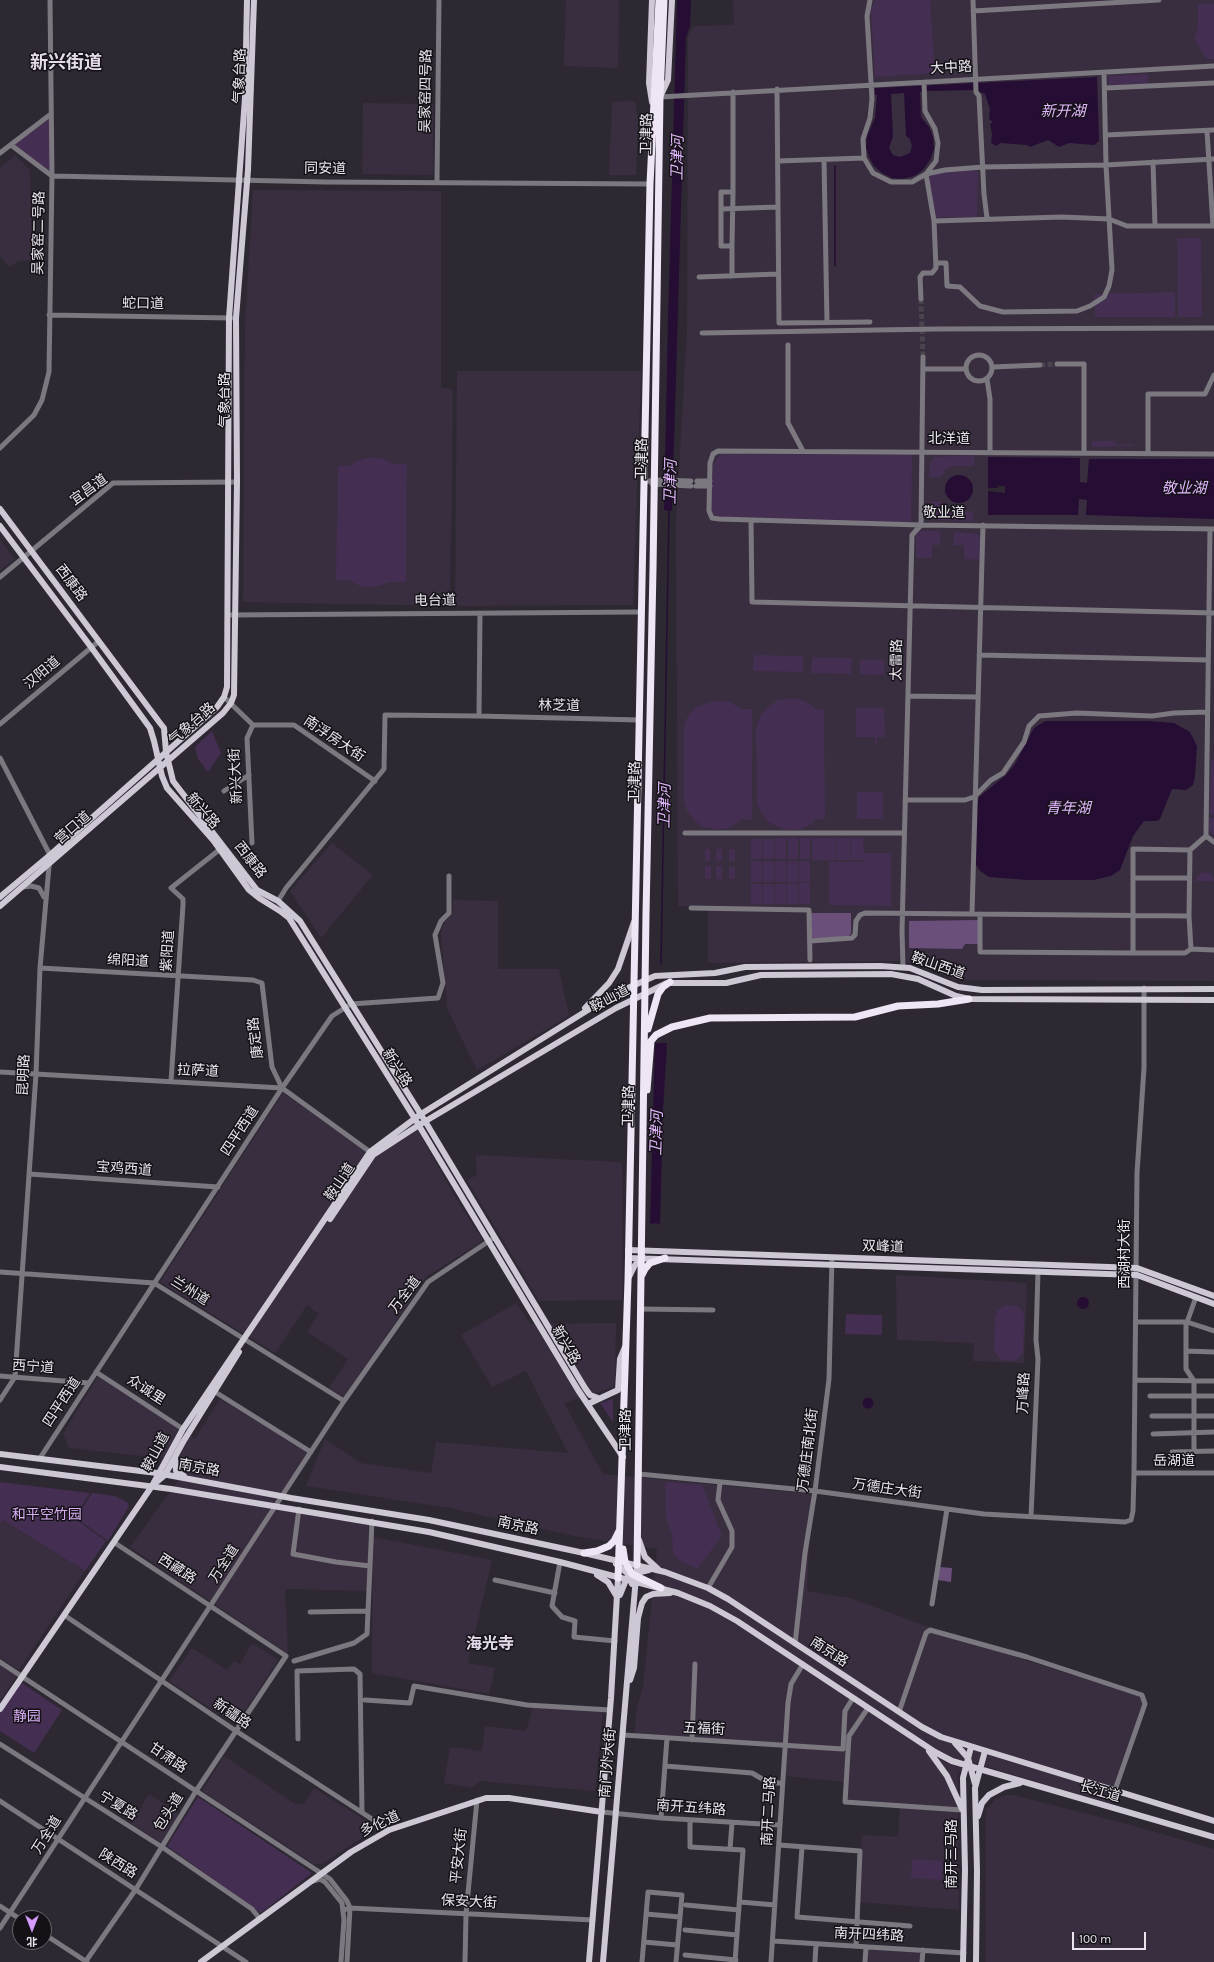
<!DOCTYPE html>
<html>
<head>
<meta charset="utf-8">
<style>
  body { margin:0 }
  #map { position:relative; width:1214px; height:1962px; overflow:hidden; background:#2e2833; font-family:Karla,"Noto Sans SC",sans-serif }
  canvas { display:block }
  .north { position:absolute; left:12px; top:1910px; width:40px; height:40px; box-sizing:border-box; background:#151217; border:1px solid #6a666d; border-radius:50%; rotate:180deg; font-size:11px; font-weight:700; line-height:16px; text-align:center; color:#eae5ed }
  .north::after { content:''; display:block; margin:auto; width:14px; height:18px; background:#d59bfa; clip-path:polygon(50% 0,100% 100%,50% 72%,0 100%) }
  .scale { position:absolute; left:1072px; top:1932px; width:74px; height:18px; box-sizing:border-box; border:2px solid #eae5ed; border-top:0; padding-left:5px; font-size:12px; line-height:14px; white-space:nowrap; color:#eae5ed; -webkit-text-stroke:3px #151217; paint-order:stroke }
</style>
</head>
<body>
<div id="map">
<canvas width="1214" height="1962"></canvas>
<div class="north">北</div>
<div class="scale">100 m</div>
</div>
<script>
const ctx = document.querySelector('canvas').getContext('2d');
ctx.lineJoin = 'round';
function fillPath(path, color) { ctx.fillStyle = color; ctx.fill(path, 'evenodd'); }
const poly = rows => new Path2D(rows.map(r => 'M' + r).join(''));
function strokePath(path, color, width, dash) { ctx.strokeStyle = color; ctx.lineWidth = width; ctx.lineCap = dash ? 'butt' : 'round'; ctx.setLineDash(dash || []); ctx.stroke(path); }
function label(font, color, halo, rows, align = 'center') {
  ctx.font = font + ' Karla,"Noto Sans SC",sans-serif'; ctx.lineWidth = 3; ctx.setLineDash([]); ctx.textBaseline = 'middle'; ctx.strokeStyle = halo; ctx.fillStyle = color; for (const [text, x, y, turn = 0] of rows) {
    ctx.save(); ctx.translate(x, y); ctx.rotate((+turn || 0) * Math.PI / 180); ctx.textAlign = isNaN(turn) ? turn : align; if (halo) ctx.strokeText(text, 0, 0); ctx.fillText(text, 0, 0); ctx.restore();
  }
}
fillPath(poly([
  [566,0,619,0,618,68,564,66],
  [733,0,1214,0,1214,981,954,980,929,968,901,961,708,963,708,907,678,906,676,521,687,330,688,38,693,26,734,25],
  [635,101,638,119,636,175,609,175,612,102],
  [363,103,433,104,433,175,362,174],
  [15,155,30,170,32,260,19,261,9,267,0,256,0,168],
  [253,190,441,191,441,388,453,389,450,606,243,602,245,325],
  [457,371,641,371,633,605,455,606],
  [0,539,14,559,0,571],
  [332,843,373,875,321,938,290,891],
  [453,900,498,901,498,969,559,969,569,1016,477,1070,447,1008,441,933,444,922,453,912],
  [283,1093,374,1157,417,1129,455,1197,483,1241,427,1276,344,1397,329,1388,348,1359,307,1332,319,1314,307,1305,275,1353,160,1282],
  [476,1155,620,1162,622,1164,623,1300,539,1301,467,1180,477,1175],
  [896,1275,1027,1283,1024,1363,973,1361,974,1343,897,1340],
  [516,1303,531,1324,616,1323,615,1379,613,1387,564,1403,603,1474,811,1494,807,1591,850,1598,972,1643,1148,1699,1111,1804,975,1763,958,1772,959,1910,859,1902,862,1835,898,1837,900,1804,843,1799,844,1782,785,1776,787,1745,634,1734,637,1707,643,1687,657,1549,574,1536,450,1508,306,1486,325,1439,361,1463,431,1473,436,1442,568,1453,526,1371,492,1387,461,1335],
  [98,1376,195,1439,220,1399,310,1450,273,1507,369,1524,367,1591,285,1589,288,1654,130,1547,186,1470,190,1461,69,1448,63,1434],
  [3,1520,85,1571,19,1670,0,1658,0,1524],
  [373,1537,492,1560,468,1663,495,1668,489,1694,372,1673],
  [252,1643,278,1660,236,1725,169,1681,192,1648,227,1670,234,1661,240,1664],
  [0,1665,17,1676,0,1701],
  [534,1704,603,1710,595,1791,480,1781,472,1788,444,1783,450,1747,482,1751,485,1726,526,1731],
  [224,1756,295,1804,304,1804,314,1788,377,1828,322,1864,314,1864,202,1791],
  [149,1794,179,1814,162,1843,131,1824],
  [1006,1795,1013,1795,1131,1825,1214,1849,1214,1962,986,1962,986,1810,997,1798],
  [868,1949,921,1953,921,1962,867,1962]
]), '#392e3f');
fillPath(poly([
  [875,0,930,0,935,73,875,77,871,9],
  [1198,4,1214,4,1214,59,1207,59,1194,39,1198,27],
  [1148,74,1148,84,1109,85,1108,76],
  [53,116,53,178,12,147],
  [978,170,977,217,936,217,928,175,945,172],
  [1177,238,1201,238,1202,317,1178,317],
  [1175,292,1175,317,1095,317,1094,294],
  [1092,441,1114,441,1117,445,1133,444,1133,446,1092,447],
  [721,454,912,455,911,523,720,518,715,516,711,508,713,465],
  [975,455,974,466,953,466,945,470,941,477,929,477,930,463,934,457],
  [370,457,384,459,393,464,407,464,406,582,391,582,373,587,360,586,349,580,336,580,338,466,349,466,357,461],
  [930,501,942,502,943,508,951,512,973,511,973,521,935,520,930,516],
  [919,531,940,531,940,545,932,545,932,558,916,558,916,533],
  [954,532,978,534,980,537,980,560,964,559,964,545,953,545],
  [754,655,803,656,803,672,753,671],
  [812,657,852,658,851,674,811,673],
  [860,660,884,660,884,675,860,674],
  [793,698,805,701,816,709,824,710,825,819,814,820,813,823,802,829,786,830,768,822,760,811,757,802,756,730,760,716,767,708,778,700],
  [715,701,730,702,741,709,752,709,752,820,742,819,732,827,719,830,703,827,694,820,686,809,684,801,684,724,690,713,696,707],
  [856,708,884,708,885,737,877,737,877,744,875,744,875,737,856,737],
  [212,731,221,753,208,772,198,759,195,747],
  [1211,760,1214,760,1214,814,1210,814],
  [857,792,883,792,883,819,857,819],
  [1209,818,1214,818,1214,835,1209,830],
  [775,838,786,838,786,859,775,859],
  [788,838,798,838,798,859,788,859],
  [800,838,810,838,810,859,800,859],
  [812,838,836,838,836,860,812,860],
  [837,838,850,838,850,860,837,860],
  [851,838,863,838,864,853,891,853,891,906,829,905,829,862,863,862,863,860,851,860],
  [751,839,762,839,762,859,751,859],
  [763,839,774,839,774,859,763,859],
  [705,849,710,849,710,861,705,861],
  [716,849,722,849,722,861,716,861],
  [729,849,735,849,735,861,729,861],
  [751,861,762,861,762,882,751,882],
  [763,861,774,861,774,882,763,882],
  [775,861,786,861,786,882,775,882],
  [787,861,798,861,798,882,787,882],
  [799,861,810,861,810,882,799,882],
  [705,866,711,866,711,879,705,879],
  [716,866,722,866,722,879,716,879],
  [729,867,735,867,735,879,729,879],
  [1205,872,1212,874,1214,881,1195,881,1199,874],
  [798,883,798,904,787,904,787,884],
  [799,883,810,883,810,904,799,904],
  [751,884,762,884,762,904,751,904],
  [763,884,774,884,774,904,763,904],
  [775,884,786,884,786,904,775,904],
  [1006,1305,1018,1306,1023,1312,1024,1317,1023,1352,1020,1357,1012,1361,1001,1360,994,1351,995,1318,997,1311],
  [846,1314,882,1315,882,1335,845,1334],
  [613,1399,613,1422,600,1403],
  [0,1482,90,1493,74,1518,106,1541,85,1571,3,1520,0,1524],
  [665,1482,702,1485,722,1536,697,1569,680,1561,673,1554,672,1535,666,1517],
  [92,1493,115,1496,127,1502,129,1506,108,1541,76,1518],
  [20,1682,62,1710,34,1753,0,1731,0,1712],
  [198,1797,312,1873,261,1913,167,1846],
  [912,1859,943,1861,942,1880,911,1878]
]), '#442e51');
fillPath(poly([
  [810,913,851,913,851,934,845,938,809,938],
  [978,920,979,944,965,944,962,949,909,948,909,921],
  [940,1567,952,1568,951,1582,938,1580]
]), '#6a4f7b');
fillPath(poly([
  [677,0,691,0,690,26,686,38,672,511,664,510,668,319],
  [1097,77,1099,141,1094,145,1069,143,1059,147,1048,140,1030,147,1027,145,1000,143,996,146,991,143,992,134,990,124,993,122,989,119,990,109,985,94,975,90,930,91,920,92,921,117,929,127,933,137,934,149,930,160,923,170,914,176,902,179,892,178,882,173,874,166,869,157,866,147,867,136,875,118,877,95,875,95,875,88],
  [904,93,906,136,910,139,912,146,910,153,900,157,893,155,889,148,893,136,891,94],
  [988,457,1080,458,1080,482,1087,483,1089,459,1214,459,1214,519,1086,515,1087,500,1079,499,1078,515,988,515],
  '945 489a14 14 0 1 1 28 0a14 14 0 1 1-28 0Z',
  [1045,721,1148,721,1174,723,1190,732,1197,746,1195,776,1193,785,1186,790,1172,789,1160,819,1157,821,1144,821,1133,836,1120,870,1111,876,1094,880,1027,880,989,877,980,871,975,863,976,808,979,797,1006,775,1015,764,1034,728],
  [655,1043,667,1043,663,1110,660,1225,657,1223,650,1224],
  '1077 1303a6 6 0 1 1 12 0a6 6 0 1 1-12 0Z',
  '862.5 1403a5.5 5.5 0 1 1 11 0a5.5 5.5 0 1 1-11 0Z'
]), '#260d34');
fillPath(poly([
  [998,486,1005,486,1005,493,988,491,988,488,998,488]
]), '#2e2833');
strokePath(poly([
  [835,266,835,166],
  [661,964,669,510]
]), '#260d34', 1.5);
strokePath(poly([
  [921,299,923,357],
  [1040,365,1057,364]
]), '#4a444f', 5, [5, 2.5]);
strokePath(poly([
  [870,0,867,16,872,99,870,118,863,139,864,158,873,173,891,182,912,182,926,174,934,221],
  [973,0,976,92,979,96,984,194,987,218],
  [973,11,1159,0],
  [924,82,925,111,935,129,938,143,936,161,926,174],
  [1105,88,1214,83],
  [777,89,778,207],
  [733,92,733,192,732,246,721,246,721,192,733,192],
  [660,97,1214,66],
  [1207,131,1213,226],
  [1106,135,1214,130],
  [11,145,52,176,326,182,650,184],
  [0,153,51,114],
  [824,160,827,322],
  [778,161,864,158],
  [1153,162,1155,226],
  [926,174,945,170,983,167,1106,165,1214,159],
  [437,181,439,0],
  [721,209,778,207,779,323,870,322],
  [936,263,946,263,947,286,960,287,980,306,1003,312,1077,311,1090,306,1104,297,1109,286,1112,270,1106,165,1104,72],
  [732,276,732,246],
  [699,277,778,274],
  [921,299,920,277,923,273,932,273,936,268,934,221,1062,217,1109,219,1127,226,1214,226],
  [49,315,232,318],
  [702,333,936,329,1214,328],
  [788,345,788,423,803,451],
  '966 368a13 13 0 1 1 26 0a13 13 0 1 1-26 0Z',
  [1057,364,1084,364,1084,452],
  [993,367,1040,365],
  [923,369,966,369],
  [987,379,990,399,990,452],
  [0,448,34,415,42,400,49,372,52,176,50,0],
  [1148,453,1148,394,1205,394,1214,375],
  [1214,454,718,451,713,454,710,463,709,511,712,518,719,519,921,525,1214,529],
  [697,481,710,481],
  [645,482,654,480,691,481],
  [652,484,691,486],
  [696,486,710,486],
  [751,520,752,602,1214,613],
  [1210,529,1206,836,1190,850,1189,916,1191,949,1214,950],
  [0,577,113,483,237,482],
  [228,615,642,612],
  [979,655,1208,660],
  [908,696,978,697],
  [224,697,253,725,247,738,252,843],
  [479,716,639,720],
  [0,724,99,641],
  [253,725,294,725,375,781],
  [0,758,50,855,40,968,36,1074,15,1377,0,1400],
  [224,791,249,775],
  [905,800,965,800,974,797,991,780,1003,773,1024,742,1029,726,1039,716,1077,713,1152,716,1174,713,1207,712],
  [685,833,904,833],
  [1206,836,1214,842],
  [1133,878,1133,849,1190,850],
  [1189,878,1133,878,1133,953,1185,953,1191,949],
  [23,887,31,886,39,888,44,897],
  [278,901,286,888,384,769,385,715,479,716,480,613],
  [691,908,809,910,810,960],
  [972,914,983,525],
  [980,914,980,952,1133,953],
  [810,941,852,938,855,935,856,921,860,915,865,913,1189,916],
  [903,967,902,931,912,535,921,525,923,357],
  [40,968,253,980,262,983,272,1067,282,1088],
  [0,1072,282,1088,373,1154],
  [171,1081,183,905,183,899,171,888,219,850],
  [29,1174,218,1187],
  [0,1272,154,1283,344,1401],
  [640,1309,713,1310],
  [1137,1322,1187,1322,1214,1331],
  [1186,1351,1214,1352],
  [96,1372,183,1429],
  [0,1376,89,1383],
  [1136,1380,1214,1381],
  [212,1390,311,1452],
  [1150,1396,1214,1396],
  [1152,1416,1214,1416],
  [1153,1434,1214,1432],
  [1172,1452,1214,1451],
  [1194,1452,1194,1381,1186,1369,1186,1325,1196,1297],
  [40,1458,282,1088,332,1016,351,1004,438,998,443,983,435,935,441,921,449,913,449,876],
  [1134,1473,1214,1473],
  [639,1474,815,1491,984,1514,1125,1522,1131,1520,1133,1511,1134,1473,1137,1173,1144,1068,1144,988],
  [299,1509,293,1554,336,1562,370,1566],
  [1031,1516,1038,1359,1036,1340,1038,1271],
  [560,1562,552,1606,562,1617,575,1621,574,1637,615,1641],
  [495,1580,555,1593],
  [708,1588,732,1547,732,1531,718,1500,720,1482],
  [932,1604,947,1509],
  [310,1612,368,1611],
  [64,1615,236,1731,389,1830],
  [795,1644,805,1553,815,1491,829,1379,832,1258],
  [294,1661,354,1643,367,1634,372,1521],
  [0,1662,330,1879,347,1901,350,1908,347,1962],
  [365,1700,410,1703,414,1686,527,1705,610,1710],
  [868,1708,849,1736,845,1802,962,1810],
  [899,1712,926,1633,930,1630,1027,1657,1142,1695,1145,1704,1115,1790],
  [623,1735,843,1749,845,1711,853,1698],
  [298,1739,297,1671,354,1669,360,1674,362,1812],
  [692,1740,695,1664],
  [0,1744,162,1847,252,1909,260,1919],
  [665,1766,752,1773,769,1783,782,1783],
  [0,1801,246,1962],
  [602,1812,661,1818,779,1825],
  [661,1818,667,1738],
  [690,1820,690,1847,743,1850,735,1962],
  [779,1845,860,1851,856,1946],
  [802,1847,797,1917,910,1926],
  [730,1849,732,1823],
  [313,1881,320,1879,325,1882,342,1903,344,1920,341,1962],
  [740,1902,775,1905],
  [686,1905,739,1910],
  [0,1906,20,1919],
  [344,1910,350,1908,593,1920],
  [646,1914,680,1917],
  [0,1928,344,1401,428,1282,492,1239],
  [685,1930,737,1935],
  [44,1934,87,1962],
  [773,1941,964,1953],
  [644,1942,677,1945],
  [685,1955,736,1960],
  [86,1961,136,1889,196,1791,286,1656,115,1543],
  [465,1962,466,1914,477,1800],
  [642,1962,648,1892,682,1895,676,1962],
  [771,1962,788,1703,791,1684,803,1664],
  [815,1962,816,1944],
  [865,1962,866,1947],
  [922,1962,923,1950]
]), '#7c787f', 5);
strokePath(poly([
  [661,95,668,80,672,0],
  [652,102,649,83,652,0],
  [0,509,160,723,164,728,166,752,173,781,257,890,278,901,300,921,425,1121,585,1388,590,1395,598,1398],
  [0,526,91,647,150,728,154,741,162,776,167,788,213,840,249,890,259,898,280,911,289,918,415,1119,578,1390,623,1457],
  [0,897,50,855,217,707,224,697,227,687,229,318,245,98,247,0],
  [0,906,223,713,231,703,234,695,237,482,236,318,248,170,254,0],
  [585,1008,609,983,618,969,634,922],
  [330,1219,373,1155,419,1125,616,1008,667,983,726,983,761,975,891,974,918,979,956,996,969,999,1214,1000],
  [628,1250,1137,1268,1214,1296],
  [628,1258,1137,1275,1214,1304],
  [629,1277,635,1265,643,1257],
  [588,1404,618,1390,620,1359,625,1347],
  [0,1454,157,1473,291,1498,429,1520,584,1553,665,1572,708,1588,728,1599,922,1727,941,1737,1214,1821],
  [175,1458,176,1471,184,1476],
  [0,1467,171,1489,429,1532,560,1562,678,1593,710,1606,737,1621,935,1752,952,1761,1214,1837],
  [153,1485,165,1475,183,1442,239,1352],
  [639,1540,645,1557,658,1569],
  [616,1564,627,1573,632,1584],
  [597,1575,608,1582,617,1597],
  [620,1595,626,1580,632,1574,649,1570],
  [630,1680,634,1668,638,1618,642,1603,646,1597,653,1594,670,1593],
  [0,1709,152,1486,183,1429,370,1152,421,1114,612,995,655,976,715,973,745,967,880,966,910,968,958,987,982,990,1214,989],
  [955,1743,968,1758,975,1784],
  [929,1751,947,1776,962,1809],
  [978,1816,982,1803,989,1795,1004,1787,1020,1783],
  [201,1962,351,1852,389,1830,486,1798,509,1798,602,1812],
  [589,1962,611,1698,618,1578],
  [603,1962,637,1565],
  [963,1962,965,1870,963,1778,971,1747],
  [976,1962,977,1871,975,1788,985,1751]
]), '#cec7d4', 6);
strokePath(poly([
  [648,1029,658,994,663,987,670,982],
  [647,1090,651,1041,656,1035,672,1027,710,1018,855,1017,898,1006,938,1004,969,999],
  [642,1275,645,1269,650,1263,665,1258],
  [623,1549,625,1562,632,1574,661,1588],
  [584,1553,597,1551,609,1546,614,1541,619,1531],
  [637,1565,646,914,653,569,660,97,664,0],
  [618,1578,628,1281,650,184,659,0]
]), '#efe6f5', 7);
label('14px', '#eae5ed', '#151217', [
  ["大中路",951,68,-3],
  ["气象台路",240,76,-88],
  ["吴家窑四号路",426,91,-89],
  ["卫津路",647,134,-89],
  ["同安道",325,169,1],
  ["吴家窑二号路",39,233,-89],
  ["蛇口道",143,304,1],
  ["气象台路",225,400,-90],
  ["北洋道",949,439],
  ["卫津路",642,459,-89],
  ["宜昌道",89,490,-36],
  ["敬业道",944,513],
  ["西康路",71,583,53],
  ["电台道",435,601,-1],
  ["太雷路",897,660,-89],
  ["汉阳道",42,673,-40],
  ["林芝道",559,706,1],
  ["气象台路",192,724,-41],
  ["南浮房大街",334,739,34],
  ["新兴大街",236,776,-93],
  ["卫津路",635,782,-89],
  ["新兴路",203,811,49],
  ["营口道",73,828,-41],
  ["西康路",250,860,52],
  ["紫阳道",168,951,-86],
  ["绵阳道",128,961,3],
  ["鞍山西道",938,966,19],
  ["鞍山道",610,999,-28],
  ["康定路",256,1038,-97],
  ["新兴路",397,1068,58],
  ["拉萨道",198,1071,3],
  ["昆明路",24,1075,-87],
  ["卫津路",629,1106,-89],
  ["四平西道",240,1131,-57],
  ["宝鸡西道",124,1169,4],
  ["鞍山道",340,1182,-56],
  ["双峰道",883,1247,2],
  ["西湖村大街",1125,1254,-90],
  ["兰州道",190,1291,32],
  ["万全道",405,1295,-53],
  ["新兴路",566,1345,60],
  ["西宁道",33,1367,4],
  ["众诚里",146,1390,33],
  ["万峰路",1024,1393,-87],
  ["四平西道",62,1402,-57],
  ["卫津路",626,1430,-90],
  ["万德庄南北街",808,1450,-83],
  ["鞍山道",156,1452,-62],
  ["岳湖道",1174,1461],
  ["南京路",199,1468,10],
  ["万德庄大街",887,1489,8],
  ["南京路",518,1526,12],
  ["万全道",224,1564,-57],
  ["西藏路",177,1569,33],
  ["南京路",829,1652,33],
  ["新疆路",232,1714,34],
  ["五福街",704,1729,3],
  ["甘肃路",168,1758,34],
  ["南门外大街",608,1763,-85],
  ["长江道",1100,1792,16],
  ["宁夏路",118,1806,31],
  ["南开五纬路",691,1808,4],
  ["南开二马路",769,1811,-87],
  ["包头道",169,1812,-58],
  ["多伦道",380,1824,-25],
  ["万全道",47,1835,-58],
  ["南开三马路",952,1854,-90],
  ["平安大街",459,1856,-84],
  ["陕西路",118,1864,32],
  ["保安大街",469,1902,3],
  ["南开四纬路",869,1935,3]
]);
label('14px', '#d9aef5', '#151217', [
  ["和平空竹园",47,1515],
  ["静园",27,1717]
]);
label('italic 15px', '#e2b7fe', '#151217', [
  ["新开湖",1063,112],
  ["卫津河",678,158,-89],
  ["卫津河",671,482,-89],
  ["敬业湖",1184,489],
  ["卫津河",665,806,-89],
  ["青年湖",1068,809],
  ["卫津河",657,1133,-88]
]);
label('bold 16px', '#e5dceb', '#151217', [
  ["海光寺",490,1644]
]);
label('bold 18px', '#e5dceb', '#151217', [
  ["新兴街道",66,63]
]);
</script>
</body>
</html>
